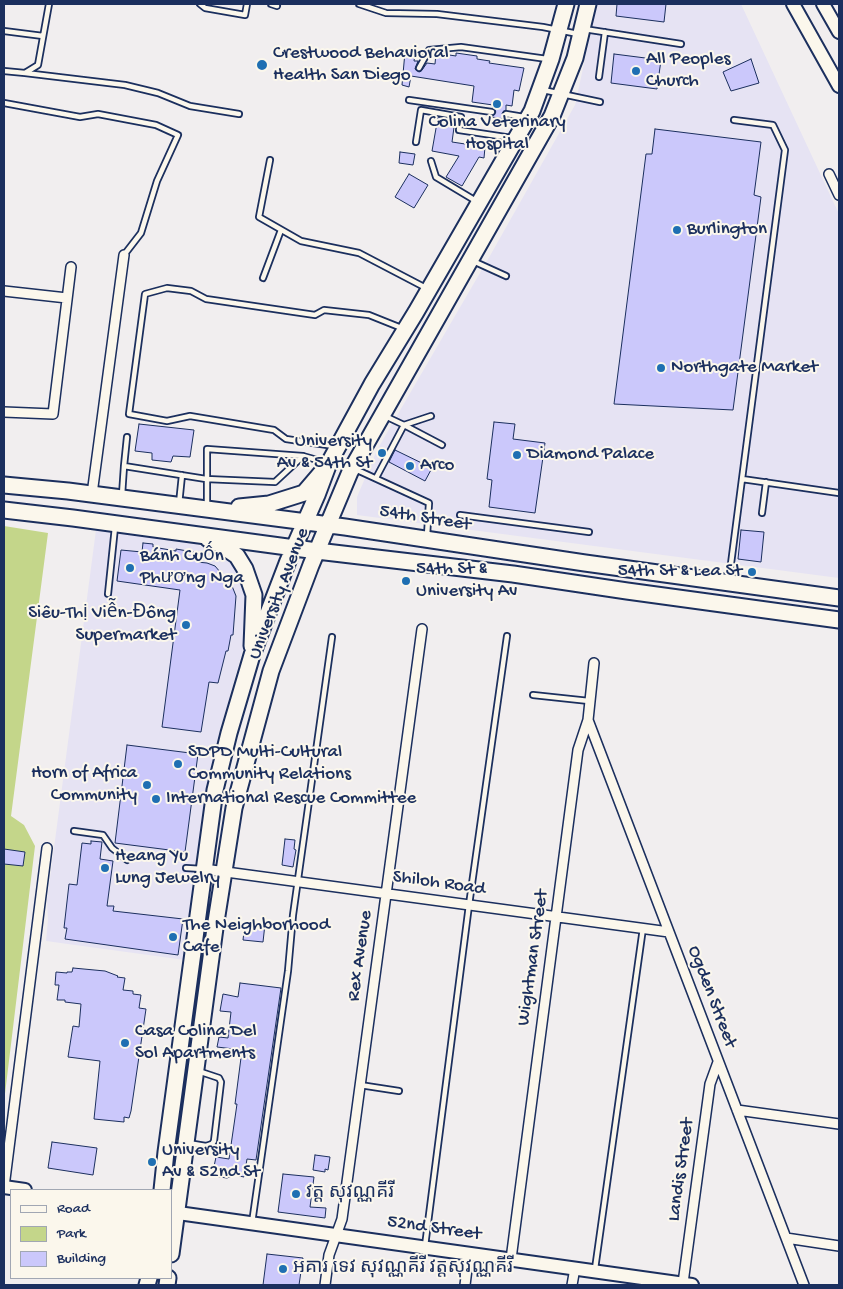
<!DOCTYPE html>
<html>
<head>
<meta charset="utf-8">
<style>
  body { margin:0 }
  #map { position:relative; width:843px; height:1289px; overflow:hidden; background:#f1eeef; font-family:"Gochi Hand",sans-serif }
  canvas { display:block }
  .frame { position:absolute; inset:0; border:5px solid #1b2f5e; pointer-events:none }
  .legend { position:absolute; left:10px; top:1189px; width:162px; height:90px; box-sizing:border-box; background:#fbf7ec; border:1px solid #a1a7b3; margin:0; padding:6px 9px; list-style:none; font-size:15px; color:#1b2f5e }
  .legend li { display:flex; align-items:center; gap:10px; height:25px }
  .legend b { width:25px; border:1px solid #a1a7b3 }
</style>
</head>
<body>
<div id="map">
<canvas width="843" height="1289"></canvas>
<div class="frame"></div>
<ul class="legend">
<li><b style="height:6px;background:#fbf7ec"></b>Road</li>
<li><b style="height:14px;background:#c4d68a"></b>Park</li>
<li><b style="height:14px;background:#cbc8fb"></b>Building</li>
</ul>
</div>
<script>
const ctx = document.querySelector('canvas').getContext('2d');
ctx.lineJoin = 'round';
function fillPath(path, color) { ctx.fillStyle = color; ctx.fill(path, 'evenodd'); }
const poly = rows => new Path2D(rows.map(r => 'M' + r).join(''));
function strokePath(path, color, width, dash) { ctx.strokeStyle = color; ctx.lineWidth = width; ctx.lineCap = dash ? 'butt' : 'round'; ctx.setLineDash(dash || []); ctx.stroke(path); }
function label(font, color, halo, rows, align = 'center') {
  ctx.font = font + ' "Gochi Hand","Noto Sans Khmer",sans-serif'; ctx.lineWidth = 4; ctx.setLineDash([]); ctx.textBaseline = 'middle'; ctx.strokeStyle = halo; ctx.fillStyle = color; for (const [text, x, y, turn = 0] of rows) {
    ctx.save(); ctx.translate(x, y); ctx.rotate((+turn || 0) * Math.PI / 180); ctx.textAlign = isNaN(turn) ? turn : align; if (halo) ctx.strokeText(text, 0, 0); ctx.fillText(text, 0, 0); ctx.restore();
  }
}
fillPath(poly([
  [597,4,741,4,839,214,839,578,357,515,357,497,377,450,491,254,575,105],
  [96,530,192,542,229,560,242,575,251,595,246,639,218,737,209,779,185,960,46,941,48,920,47,901]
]), '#e6e3f3');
fillPath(poly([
  [4,526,48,533,11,816,24,825,35,846,4,1102]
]), '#c4d68a');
const building = poly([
  [617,4,666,4,664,22,616,16,617,4],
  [405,52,415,54,414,61,418,61,415,69,419,72,422,70,427,63,435,64,436,53,456,56,456,53,477,56,477,59,490,61,489,63,524,68,519,91,514,90,512,106,506,105,506,110,502,113,504,119,492,117,496,112,493,108,493,105,472,102,474,86,411,76,409,87,402,85,405,52],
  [614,54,661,60,657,89,611,83,614,54],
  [751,59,759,83,731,91,723,72,751,59],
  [438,117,455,120,452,142,485,147,484,158,479,157,462,186,446,177,459,156,432,151,438,117],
  [655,129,761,142,754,195,761,197,733,410,614,404,646,154,652,154,655,129],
  [400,152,415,154,413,165,399,163,400,152],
  [409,174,428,185,414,208,395,197,409,174],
  [494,422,515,424,513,439,545,443,535,513,489,507,492,480,487,479,494,422],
  [139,424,194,430,190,457,173,456,171,462,152,460,152,453,135,451,139,424],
  [395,450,432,468,425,481,389,462,395,450],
  [741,530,764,532,761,562,738,559,741,530],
  [143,543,153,544,153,547,176,551,176,549,199,553,197,562,207,563,215,566,232,586,236,596,233,635,231,635,228,651,226,651,218,683,209,682,201,732,162,727,180,590,117,581,121,550,142,552,143,543],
  [127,745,198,754,185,852,115,843,127,745],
  [285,839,295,840,294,849,296,850,293,867,282,865,285,839],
  [91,841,102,842,100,859,113,861,107,906,114,906,113,911,183,919,178,955,65,939,67,928,64,928,69,884,77,885,82,843,91,844,91,841],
  [4,849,25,852,23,866,4,864,4,849],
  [245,923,265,924,263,942,243,940,245,923],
  [73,968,105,971,118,976,117,977,125,978,123,990,133,991,133,994,141,995,139,1008,146,1009,131,1111,129,1118,124,1117,124,1122,94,1119,100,1061,68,1057,73,1026,79,1027,81,1004,65,1002,65,1000,57,1000,59,985,55,985,56,972,67,973,67,972,72,972,73,968],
  [240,983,281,988,256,1160,247,1159,244,1177,235,1175,227,1178,212,1176,216,1157,229,1159,237,1104,235,1104,242,1050,217,1047,219,1037,228,1038,231,1012,220,1011,223,994,238,997,240,983],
  [52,1142,97,1148,93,1175,48,1168,52,1142],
  [315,1155,330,1157,328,1170,325,1169,325,1172,313,1170,315,1155],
  [283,1174,314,1177,310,1207,326,1208,325,1218,278,1212,283,1174],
  [267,1254,303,1258,299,1285,263,1285,267,1254]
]);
fillPath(building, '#cbc8fb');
strokePath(building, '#1b2f5e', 1);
const lane = poly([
  [200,4,205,8,245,15,247,4],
  [271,4,277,6],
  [359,4,386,13,437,14,543,27,578,34],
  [584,29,681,44],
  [4,31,43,36],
  [419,68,429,50,461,47,547,59],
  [4,71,25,73,38,65,49,4],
  [25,73,125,85,158,93,190,106,239,114],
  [599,77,605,32],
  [543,90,600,102],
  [409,100,492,112],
  [4,103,80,117,98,114,156,125,178,135,157,181,141,233,124,255],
  [506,114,524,117],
  [734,120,773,125,785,150,742,479],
  [416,142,421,110,461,117,459,130,512,138],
  [270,160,259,217,301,241,359,253,426,288],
  [431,161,436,177,476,201],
  [473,261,506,276],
  [263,278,281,230],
  [431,416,404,425,442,445],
  [334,446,286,439,274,430,190,416,167,421,129,414,145,294,167,288,191,291,206,299,315,315,324,310,369,315,404,329],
  [124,466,127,437],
  [355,469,429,503,427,536],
  [376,478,404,425,385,416],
  [122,495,124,466,206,479,275,482,303,456,328,463],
  [179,504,182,475],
  [207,507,207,449,303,456],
  [762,513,766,482],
  [460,515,589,532],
  [729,579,742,479,839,493],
  [108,594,115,527],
  [533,695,589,701],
  [74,831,103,835,112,848,127,860],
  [186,868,203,869],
  [360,1085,399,1091],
  [188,1143,206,1146,212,1144,214,1141,221,1082,219,1078,198,1071],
  [252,1223,288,971,293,915,332,637],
  [425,1246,469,905,507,636],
  [595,1269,643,928]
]);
const street = poly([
  [829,174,839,195],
  [4,291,67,298],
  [4,412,53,414,71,267],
  [92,494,124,255],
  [588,720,804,1285],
  [204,869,669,932],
  [737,1110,839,1124],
  [4,1187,47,848],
  [786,1238,839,1246],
  [511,1259,578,750,588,720,594,663],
  [683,1283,710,1084,718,1062],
  [325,1285,329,1255,342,1219,422,629],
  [465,1285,469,1253],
  [572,1285,575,1268]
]);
const secondary = poly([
  [793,4,839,86],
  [823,4,839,32],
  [4,1187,25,1190],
  [171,1212,692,1285]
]);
const primary = poly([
  [4,485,68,491,345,527,585,563,839,598],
  [239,507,269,504,304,493,322,472],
  [4,510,73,518,317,551,513,574,627,591,839,620],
  [208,539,221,545,237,556,245,569,254,595,252,646],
  [162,1190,166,1152,215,790,229,733,252,655,288,561,317,495,329,463,372,384,416,312,532,111,551,59,566,4],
  [171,1254,215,928,234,808,271,671,311,565,350,472,552,116,575,58,588,4],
  [147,1285,149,1278],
  [167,1285,168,1278]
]);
strokePath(lane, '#1b2f5e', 8);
strokePath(street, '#1b2f5e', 12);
strokePath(secondary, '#1b2f5e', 16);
strokePath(primary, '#1b2f5e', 19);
strokePath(lane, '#fbf7ec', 4.5);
strokePath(street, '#fbf7ec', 9);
strokePath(secondary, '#fbf7ec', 12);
strokePath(primary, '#fbf7ec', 15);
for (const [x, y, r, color] of [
  [262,65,6,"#1f6fb2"],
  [636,71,5,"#1f6fb2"],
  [497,104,5,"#1f6fb2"],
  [677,230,5,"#1f6fb2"],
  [661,368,5,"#1f6fb2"],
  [382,453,5,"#1f6fb2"],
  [517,455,5,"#1f6fb2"],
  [410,466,5,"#1f6fb2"],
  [130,568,5,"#1f6fb2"],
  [752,572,5,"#1f6fb2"],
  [406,581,5,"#1f6fb2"],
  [186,625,5,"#1f6fb2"],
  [178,764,5,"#1f6fb2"],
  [147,785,5,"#1f6fb2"],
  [156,799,5,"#1f6fb2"],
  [105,868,5,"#1f6fb2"],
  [173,937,5,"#1f6fb2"],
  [125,1043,5,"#1f6fb2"],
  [152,1162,5,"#1f6fb2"],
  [296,1194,5,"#1f6fb2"],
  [283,1269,5,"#1f6fb2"]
]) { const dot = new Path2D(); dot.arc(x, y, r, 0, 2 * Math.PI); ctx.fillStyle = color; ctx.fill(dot); strokePath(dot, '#fbf7ec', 2); }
label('19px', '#1b2f5e', '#fbf7ec', [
  ["Crestwood Behavioral",273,54],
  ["Health San Diego",273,76],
  ["All Peoples",646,60],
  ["Church",646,82],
  ["Colina Veterinary",497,123,"center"],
  ["Hospital",497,145,"center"],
  ["Burlington",687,230],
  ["Northgate Market",671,368],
  ["University",372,442,"right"],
  ["Av & 54th St",372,464,"right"],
  ["Diamond Palace",527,455],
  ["Arco",420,466],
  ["Bánh Cuốn",140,557],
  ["Phương Nga",140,579],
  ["54th St &",416,570],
  ["University Av",416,592],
  ["54th St & Lea St",742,572,"right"],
  ["Siêu-Thị Viễn-Đông",176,614,"right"],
  ["Supermarket",176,636,"right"],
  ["SDPD Multi-Cultural",188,753],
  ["Community Relations",188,775],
  ["Horn of Africa",137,774,"right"],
  ["Community",137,796,"right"],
  ["International Rescue Committee",166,799],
  ["Heang Yu",115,857],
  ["Lung Jewelry",115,879],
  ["The Neighborhood",183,926],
  ["Cafe",183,948],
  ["Casa Colina Del",135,1032],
  ["Sol Apartments",135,1054],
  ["University",162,1151],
  ["Av & 52nd St",162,1173],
  ["វត្ត សុវណ្ណគីរី",306,1194],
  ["អគារ ទេវ សុវណ្ណគីរី វត្តសុវណ្ណគីរី",293,1269]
], 'left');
label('19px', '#1b2f5e', '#fbf7ec', [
  ["54th Street",425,519,9],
  ["University Avenue",280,594,-69],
  ["Shiloh Road",439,884,8],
  ["Rex Avenue",361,956,-82],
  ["Wightman Street",534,958,-82],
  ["Ogden Street",711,997,69],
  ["Landis Street",682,1170,-82],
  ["52nd Street",434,1229,8]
]);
</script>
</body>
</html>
